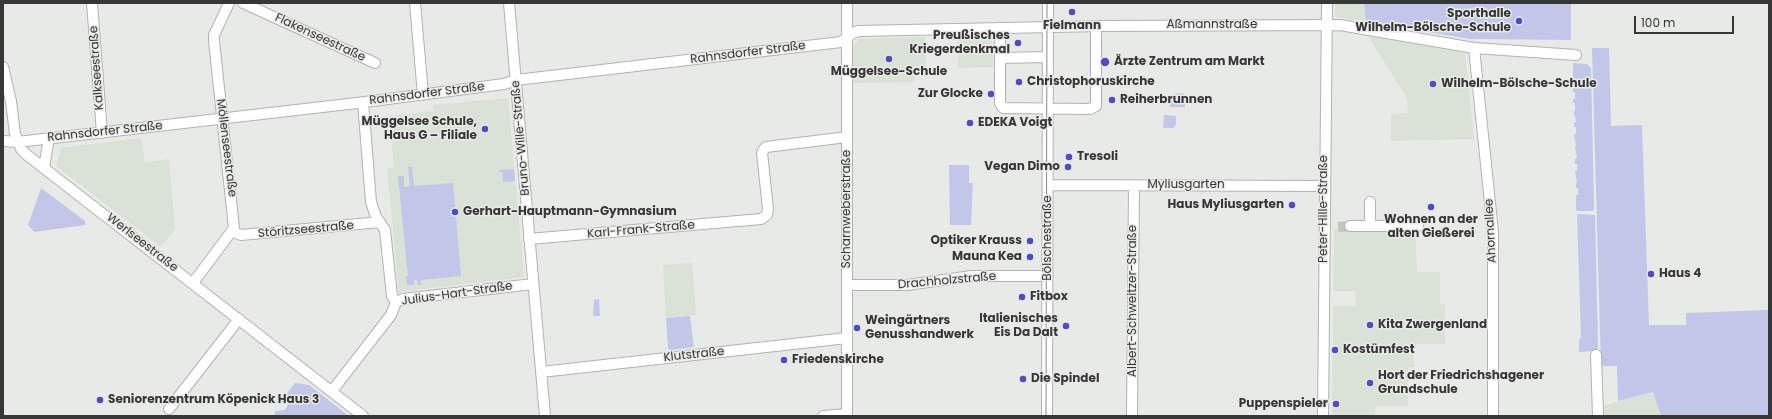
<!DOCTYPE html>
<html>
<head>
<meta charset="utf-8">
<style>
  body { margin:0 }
  #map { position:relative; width:1772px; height:419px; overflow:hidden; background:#e8eae7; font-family:Poppins,sans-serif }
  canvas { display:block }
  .frame { position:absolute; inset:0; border:4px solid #363736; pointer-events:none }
  .scale { position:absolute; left:1634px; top:16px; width:100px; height:18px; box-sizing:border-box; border:2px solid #363736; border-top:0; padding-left:5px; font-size:12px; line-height:14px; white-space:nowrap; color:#363736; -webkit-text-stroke:3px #e8eae7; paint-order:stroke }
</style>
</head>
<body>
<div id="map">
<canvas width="1772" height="419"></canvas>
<div class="frame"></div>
<div class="scale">100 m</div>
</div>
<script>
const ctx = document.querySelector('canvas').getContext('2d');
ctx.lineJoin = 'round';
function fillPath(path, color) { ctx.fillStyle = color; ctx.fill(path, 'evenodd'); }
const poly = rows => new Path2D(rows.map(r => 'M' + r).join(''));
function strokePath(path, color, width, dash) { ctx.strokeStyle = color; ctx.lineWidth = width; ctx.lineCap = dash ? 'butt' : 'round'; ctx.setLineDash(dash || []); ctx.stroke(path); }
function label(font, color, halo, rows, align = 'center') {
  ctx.font = font + ' Poppins,sans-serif'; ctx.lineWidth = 3; ctx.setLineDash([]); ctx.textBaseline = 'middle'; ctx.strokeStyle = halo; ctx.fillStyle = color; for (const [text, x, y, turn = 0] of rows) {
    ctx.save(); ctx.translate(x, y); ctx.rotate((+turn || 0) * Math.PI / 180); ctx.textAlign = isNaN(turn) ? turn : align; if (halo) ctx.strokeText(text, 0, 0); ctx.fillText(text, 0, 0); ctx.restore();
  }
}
fillPath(poly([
  [1335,3,1364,3,1366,22,1335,17],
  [957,36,992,36,993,67,958,68],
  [1368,36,1465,53,1474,139,1391,141,1391,114,1408,113,1407,98],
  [925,37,926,70,915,70,915,82,853,83,853,47,859,39],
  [508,98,524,277,399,292,387,168,394,167,389,116,434,111,433,105],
  [141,138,145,162,169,159,175,229,161,247,56,166,61,148],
  [1415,224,1417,272,1440,272,1440,304,1445,305,1445,344,1414,344,1414,367,1408,367,1408,406,1376,406,1375,416,1332,416,1332,406,1336,404,1335,400,1332,400,1333,351,1335,350,1335,348,1333,347,1333,306,1356,306,1355,291,1333,291,1334,229],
  [692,263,696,315,666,318,663,265],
  [1653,392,1661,416,1602,416,1602,406]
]), '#dae1d7');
fillPath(poly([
  [1364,3,1571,3,1571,40,1470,39,1366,22],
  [1592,48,1609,48,1611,126,1642,125,1649,325,1686,325,1686,313,1769,310,1769,416,1661,416,1653,392,1618,401,1617,366,1601,366],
  [1573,63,1587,64,1591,68,1594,209,1593,211,1576,211,1576,195,1578,195,1578,188,1576,188,1576,183,1577,183,1575,171,1577,171,1577,164,1575,164,1575,159,1577,158,1575,147,1576,146,1574,134,1576,134,1576,127,1574,127,1574,123,1576,122,1575,116,1574,115,1574,111,1575,110,1575,103,1573,103,1573,99,1575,99,1575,92,1573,92,1573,87,1575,87,1574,79,1573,79],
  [1183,93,1185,96,1185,107,1170,107,1171,97,1174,94],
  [1164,115,1176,116,1176,124,1174,128,1163,128],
  [949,165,969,165,969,183,973,183,971,225,950,225],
  [408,167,412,167,414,186,453,183,461,276,421,280,421,285,418,285,417,280,414,280,414,285,407,285,406,276,408,276,398,176,404,176,404,187,410,186],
  [514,169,515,181,503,182,502,172,499,172,499,170],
  [41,188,85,221,85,225,34,232,28,225],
  [1577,214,1595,215,1598,348,1595,351,1579,352,1579,339,1581,338],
  [599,299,600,316,593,316,594,300],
  [690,316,694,347,670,350,668,348,666,318],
  [295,383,309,385,349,416,274,416,275,411,285,410,289,403,287,393]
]), '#c2c7ea');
strokePath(poly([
  [1338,227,1350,226]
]), '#c4c6c4', 10, [10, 5]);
const minor = poly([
  [92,3,102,133],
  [243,3,375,63],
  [415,3,423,95],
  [509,3,545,416],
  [1000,28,1000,103,1003,108,1090,109,1096,106,1096,26],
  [1474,48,1493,232,1493,416],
  [1000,58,1048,57],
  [3,67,11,101,15,134,21,149,27,155,363,416],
  [363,102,371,202,376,217,385,230,392,296,396,302],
  [3,141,17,142,97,133,357,103,504,84,516,80,841,42,853,33,858,31,1102,26,1340,25,1474,48,1576,55],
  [44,168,49,138],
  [1048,185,1325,186],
  [1370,202,1370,226],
  [1350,226,1418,226],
  [233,232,241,235,380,222],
  [529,239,761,219,767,215,768,209,762,153,764,149,766,147,847,137],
  [193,283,234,228,214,41,214,35,229,3],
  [847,285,907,285,972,276,1048,276],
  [1596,355,1598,416],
  [541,372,847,338],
  [332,391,391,315,396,302,403,299,533,284],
  [169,409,239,319],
  [823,416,847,414],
  [847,416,847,3],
  [1047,416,1048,3],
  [1132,416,1134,186],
  [1323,416,1327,3]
]);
strokePath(minor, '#b1b3b0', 12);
strokePath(minor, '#fff', 10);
strokePath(poly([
  [1046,416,1047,3]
]), '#8a8b89', 1);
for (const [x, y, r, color] of [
  [1072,12,4,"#4f4dc4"],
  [1519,21,4,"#4f4dc4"],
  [1018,43,4,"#4f4dc4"],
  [889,59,4,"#4f4dc4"],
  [1105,62,5,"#4f4dc4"],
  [1019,82,4,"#4f4dc4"],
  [1433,84,4,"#4f4dc4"],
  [991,94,4,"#4f4dc4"],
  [1112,100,4,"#4f4dc4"],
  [970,123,4,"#4f4dc4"],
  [485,129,4,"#4f4dc4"],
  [1069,157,4,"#4f4dc4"],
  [1068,167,4,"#4f4dc4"],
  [1292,205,4,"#4f4dc4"],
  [1431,207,4,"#4f4dc4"],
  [455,212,4,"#4f4dc4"],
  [1030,241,4,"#4f4dc4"],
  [1030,257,4,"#4f4dc4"],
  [1651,274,4,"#4f4dc4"],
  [1022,297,4,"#4f4dc4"],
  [1370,325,4,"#4f4dc4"],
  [1066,326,4,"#4f4dc4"],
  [857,328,4,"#4f4dc4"],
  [1335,350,4,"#4f4dc4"],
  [784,360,4,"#4f4dc4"],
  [1023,379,4,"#4f4dc4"],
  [1370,383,4,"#4f4dc4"],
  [100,400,4,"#4f4dc4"],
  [1336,404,4,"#4f4dc4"]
]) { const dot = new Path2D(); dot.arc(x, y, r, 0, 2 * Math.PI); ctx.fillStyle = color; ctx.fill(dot); strokePath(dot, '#e8eae7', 1.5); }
label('bold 12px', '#363736', '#e8eae7', [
  ["Sporthalle",1511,14,"right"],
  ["Wilhelm-Bölsche-Schule",1511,28,"right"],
  ["Fielmann",1072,26,"center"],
  ["Preußisches",1010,36,"right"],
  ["Kriegerdenkmal",1010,50,"right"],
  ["Ärzte Zentrum am Markt",1114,62],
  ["Müggelsee-Schule",889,72,"center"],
  ["Christophoruskirche",1027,82],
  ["Wilhelm-Bölsche-Schule",1441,84],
  ["Zur Glocke",983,94,"right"],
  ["Reiherbrunnen",1120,100],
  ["Müggelsee Schule,",477,122,"right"],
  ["Haus G – Filiale",477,136,"right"],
  ["EDEKA Voigt",978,123],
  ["Tresoli",1077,157],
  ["Vegan Dimo",1060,167,"right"],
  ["Haus Myliusgarten",1284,205,"right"],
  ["Gerhart-Hauptmann-Gymnasium",463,212],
  ["Wohnen an der",1431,220,"center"],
  ["alten Gießerei",1431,234,"center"],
  ["Optiker Krauss",1022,241,"right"],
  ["Mauna Kea",1022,257,"right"],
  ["Haus 4",1659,274],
  ["Fitbox",1030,297],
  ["Italienisches",1058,319,"right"],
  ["Eis Da Dalt",1058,333,"right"],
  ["Weingärtners",865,321],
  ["Genusshandwerk",865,335],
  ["Kita Zwergenland",1378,325],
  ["Kostümfest",1343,350],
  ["Friedenskirche",792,360],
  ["Hort der Friedrichshagener",1378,376],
  ["Grundschule",1378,390],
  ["Die Spindel",1031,379],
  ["Seniorenzentrum Köpenick Haus 3",108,400],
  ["Puppenspieler",1328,404,"right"]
], 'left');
label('12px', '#363736', '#e8eae7', [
  ["Aßmannstraße",1212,25],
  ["Flakenseestraße",320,38,25],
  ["Rahnsdorfer Straße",748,53,-7],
  ["Kalkseestraße",97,68,-94],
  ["Rahnsdorfer Straße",427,94,-7],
  ["Rahnsdorfer Straße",105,132,-6],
  ["Bruno-Wille-Straße",521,138,-95],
  ["Möllenseestraße",226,148,83],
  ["Myliusgarten",1186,185],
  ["Scharnweberstraße",847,209,-90],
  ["Peter-Hille-Straße",1324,209,-90],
  ["Störitzseestraße",306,230,-5],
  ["Karl-Frank-Straße",641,230,-5],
  ["Ahornallee",1491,231,-93],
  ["Bölschestraße",1048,238,-90],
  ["Werlseestraße",142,243,38],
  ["Drachholzstraße",947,281,-5],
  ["Julius-Hart-Straße",457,294,-8],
  ["Albert-Schweitzer-Straße",1133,301,-90],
  ["Klutstraße",694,355,-6]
]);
</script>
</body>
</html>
